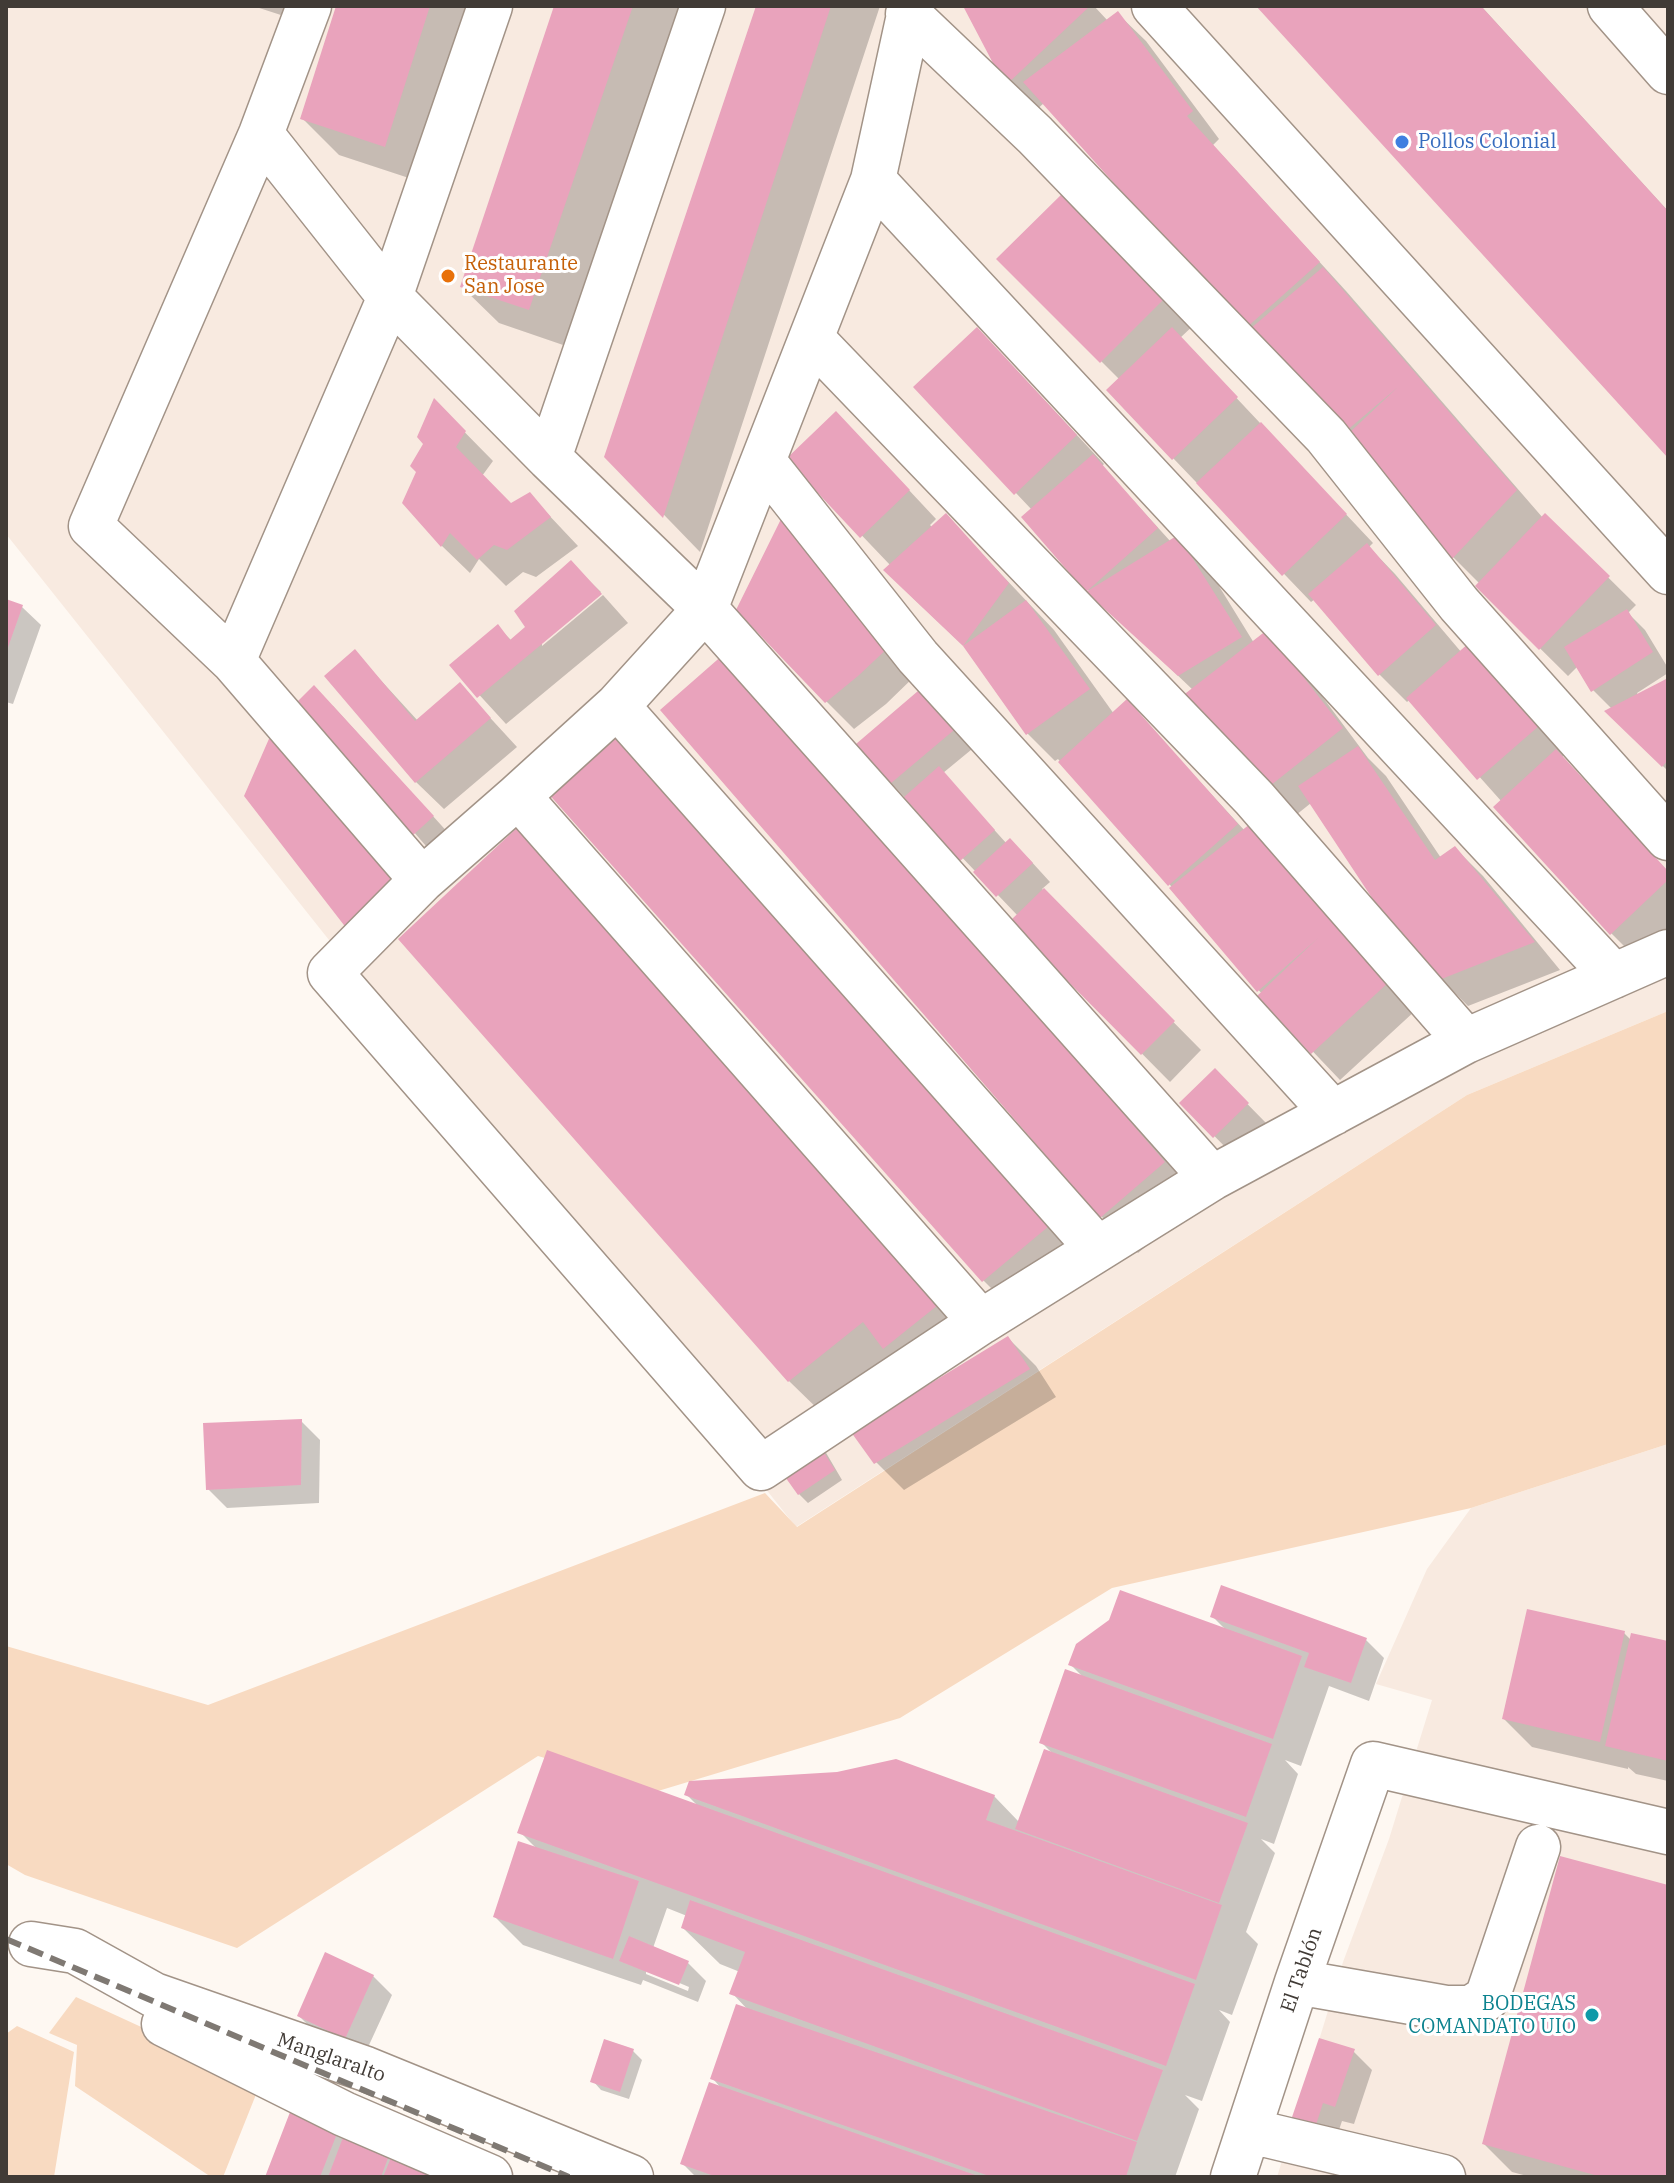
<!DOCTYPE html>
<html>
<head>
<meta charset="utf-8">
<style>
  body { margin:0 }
  #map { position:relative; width:1674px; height:2183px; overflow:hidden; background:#fef8f2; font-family:"IBM Plex Serif",serif }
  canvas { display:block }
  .frame { position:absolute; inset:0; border:8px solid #413b36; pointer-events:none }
</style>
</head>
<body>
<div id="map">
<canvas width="1674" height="2183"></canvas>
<div class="frame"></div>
</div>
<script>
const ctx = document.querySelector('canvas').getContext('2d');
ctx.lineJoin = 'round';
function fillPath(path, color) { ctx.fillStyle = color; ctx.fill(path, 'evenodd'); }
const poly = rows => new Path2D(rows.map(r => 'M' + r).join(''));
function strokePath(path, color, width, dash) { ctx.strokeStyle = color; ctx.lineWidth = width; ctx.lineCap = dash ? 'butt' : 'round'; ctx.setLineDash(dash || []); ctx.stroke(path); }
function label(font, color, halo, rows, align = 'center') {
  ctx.font = font + ' "IBM Plex Serif",serif'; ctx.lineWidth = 6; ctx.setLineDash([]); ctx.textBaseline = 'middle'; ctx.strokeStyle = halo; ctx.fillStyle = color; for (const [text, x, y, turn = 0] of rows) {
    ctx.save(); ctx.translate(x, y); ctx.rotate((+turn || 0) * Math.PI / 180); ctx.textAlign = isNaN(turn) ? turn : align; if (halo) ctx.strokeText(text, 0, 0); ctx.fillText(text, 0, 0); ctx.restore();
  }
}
fillPath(poly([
  [6,6,1668,6,1668,1011,1467,1095,796,1527,6,534],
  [1668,1444,1668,2177,1277,2177,1343,1962,1389,1839,1432,1700,1376,1684,1427,1569,1471,1508]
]), '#f8eae0');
fillPath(poly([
  [1668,1011,1668,1444,1471,1508,1112,1588,900,1718,658,1791,538,1756,237,1948,25,1875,6,1864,6,1646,208,1705,765,1493,797,1527,1467,1095],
  [76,1997,261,2082,223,2177,211,2177,75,2086,77,2045,49,2033],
  [17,2026,74,2052,54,2177,6,2177,6,2034]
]), '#f8dac1');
fillPath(poly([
  [253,6,287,6,284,16],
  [339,6,478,6,421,182,339,155,302,118],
  [556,6,681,6,566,346,499,323,462,287],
  [758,6,880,6,700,552,607,456],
  [966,6,1094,6,1108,21,1118,14,1146,41,1219,139,1213,145,1346,291,1543,518,1546,516,1636,605,1628,613,1645,630,1668,668,1668,673,1637,693,1638,695,1668,680,1668,771,1607,711,1612,709,1593,690,1578,666,1568,676,1477,586,1480,584,1453,557,1346,431,1044,103,1034,112,1006,85],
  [1259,6,1481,6,1668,211,1668,455],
  [1066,192,1196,323,1180,338,1373,543,1369,547,1395,574,1462,653,1469,646,1566,754,1561,758,1668,872,1668,934,1639,961,1611,933,1502,802,1410,699,1407,702,1379,674,1315,599,1311,602,1173,458,1120,380,999,259],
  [1004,357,1104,464,1102,466,1171,542,1178,537,1206,565,1254,643,1295,660,1368,758,1386,776,1441,858,1455,848,1483,876,1560,970,1468,1006,1440,978,1311,803,1291,819,1193,690,1088,590,1024,518,1032,510,916,387],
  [434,401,493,461,482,476,511,505,529,494,578,546,536,577,523,572,506,586,479,559,470,573,442,546,404,502,418,472],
  [864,442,936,519,930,525,933,528,946,516,1054,630,1114,714,1127,702,1245,831,1416,1010,1340,1080,1260,996,1262,994,1171,886,1058,759,1055,761,1027,733,967,649,913,598,891,566,789,459],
  [783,520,917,674,886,704,854,729,826,701],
  [571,563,601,592,542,641,542,646,603,595,628,623,506,724,452,665,498,627,512,641,528,628],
  [6,602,22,607,41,625,13,704,6,702],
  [355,652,418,721,460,685,517,747,444,809,416,782],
  [925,687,977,745,943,773,1007,844,1029,859,1050,882,1042,889,1201,1050,1170,1082,1012,922,1018,916,891,783],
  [761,692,1200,1200,1138,1253,1102,1217,663,710],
  [301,701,333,706,451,836,432,853],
  [611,737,647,773,1084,1263,1020,1317,984,1281,549,791],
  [520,828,978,1339,826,1417,789,1381],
  [1215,1071,1266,1123,1233,1155,1182,1103],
  [1008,1338,1036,1366,1056,1397,904,1490,876,1462],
  [301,1421,320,1440,319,1503,227,1508,208,1489],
  [825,1451,842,1480,808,1503,799,1494],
  [1213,1617,1366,1640,1384,1658,1369,1701,1329,1686,1301,1766,1285,1760,1298,1774,1274,1844,1261,1839,1275,1853,1246,1932,1258,1944,1232,2015,1219,2010,1230,2022,1202,2101,1185,2095,1199,2109,1175,2177,696,2177,683,2164,722,2089,713,2079,748,2010,732,1993,740,1972,720,1964,683,1928,687,1916,667,1908,653,1948,687,1962,706,1981,698,2002,643,1980,641,1985,523,1945,495,1917,537,1849,520,1832,699,1807,686,1794,994,1796,1019,1822,1054,1755,1041,1742,1084,1678,1071,1665,1227,1631],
  [646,1969,689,1987,688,1991,646,1974],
  [1624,1633,1631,1640,1668,1643,1668,1781,1636,1774,1628,1767,1628,1769,1532,1747,1504,1719],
  [1668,1887,1668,2177,1531,2177,1512,2172,1484,2144],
  [373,1976,392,1995,364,2056,318,2035,299,2016],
  [633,2051,642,2060,629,2099,601,2090,593,2081],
  [1353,2051,1372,2070,1354,2124,1342,2121,1334,2145,1294,2119],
  [293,2110,442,2177,267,2177]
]), '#0003');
fillPath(poly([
  [336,6,430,6,385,147,300,119],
  [554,6,633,6,529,310,460,287],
  [756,6,831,6,663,518,604,457],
  [963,6,1090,6,1005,86],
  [1256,6,1481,6,1668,211,1668,458],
  [1118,11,1193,111,1187,116,1320,262,1245,329,1023,82],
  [1066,190,1169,294,1100,363,996,259],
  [1323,267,1517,490,1452,559,1348,434,1398,387,1345,432,1250,329],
  [977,327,1077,435,1014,495,913,387],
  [1172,327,1238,397,1172,460,1106,390],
  [434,398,466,431,456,447,511,503,530,492,551,517,507,550,494,545,477,560,450,533,441,547,402,503,416,472,410,466,423,444,417,437],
  [836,411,910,490,860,538,786,459],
  [1261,422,1347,514,1282,576,1196,483],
  [1093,454,1158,528,1086,592,1021,517],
  [946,513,1009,583,963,646,883,570],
  [1545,513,1610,576,1539,650,1475,586],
  [782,517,891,645,858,676,825,703,736,610],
  [1178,535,1242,637,1178,676,1086,592],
  [1367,543,1436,625,1378,676,1308,594],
  [571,560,602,594,477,698,449,665,498,624,510,640,525,627,514,611],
  [6,599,23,605,6,653],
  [1026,600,1090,689,1026,735,963,646],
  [1627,609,1653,652,1591,692,1564,647],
  [1267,630,1343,728,1261,793,1177,700],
  [1469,643,1540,725,1477,780,1406,698],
  [355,649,415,721,460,682,491,718,415,783,324,676],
  [725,653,1165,1162,1100,1218,660,710],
  [1668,678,1668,760,1662,767,1604,711],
  [314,685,434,816,412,836,298,701],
  [925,685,960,725,890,784,856,744],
  [1127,699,1238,824,1168,886,1058,762],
  [275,725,401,879,347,929,244,796],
  [611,734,1049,1226,982,1282,546,791],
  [1358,746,1435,860,1455,846,1535,942,1439,980,1374,901,1298,786],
  [1556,749,1668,871,1668,880,1610,935,1493,807],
  [939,766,995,830,960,861,904,797],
  [1250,824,1390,981,1311,1054,1257,996,1318,938,1257,992,1169,888],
  [520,825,943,1301,883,1349,863,1322,788,1382,398,939],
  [1010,838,1033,863,996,897,973,872],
  [1044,888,1175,1021,1141,1055,1009,922],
  [1215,1068,1249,1103,1213,1138,1179,1103],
  [1008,1336,1030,1369,874,1464,851,1432],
  [302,1419,301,1485,206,1490,203,1423],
  [816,1440,835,1470,798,1495,778,1467],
  [1221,1585,1367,1638,1351,1683,1304,1667,1309,1653,1210,1617],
  [1120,1590,1302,1656,1273,1739,1068,1665,1076,1644,1109,1620],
  [1527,1609,1625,1631,1600,1742,1502,1719],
  [1631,1633,1668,1641,1668,1761,1605,1746],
  [1065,1669,1272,1744,1246,1817,1039,1743],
  [1044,1749,1248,1823,1219,1903,1015,1829],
  [547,1750,1195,1984,1166,2066,517,1833],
  [896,1759,995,1795,986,1820,1222,1905,1196,1980,684,1795,689,1781,837,1772],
  [518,1841,639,1881,613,1959,493,1917],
  [1560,1856,1668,1885,1668,2177,1602,2177,1482,2144],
  [690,1900,1163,2070,1137,2141,729,1994,745,1952,681,1928],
  [629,1936,689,1961,679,1985,619,1961],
  [325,1952,374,1975,345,2039,297,2016],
  [736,2004,1137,2142,1126,2177,992,2177,710,2079],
  [1319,2038,1355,2049,1335,2107,1323,2103,1315,2128,1291,2120],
  [604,2039,634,2049,620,2092,590,2082],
  [709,2082,981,2177,717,2177,680,2164],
  [292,2107,340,2126,320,2177,265,2177],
  [345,2132,391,2150,381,2177,328,2177],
  [392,2155,447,2177,383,2177]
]), '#e9a3bc');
const minor = poly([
  [309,6,261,134,91,526,233,661,422,880,518,796],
  [911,6,873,180,705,609,617,706,518,796,981,1322],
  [1154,6,1668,572],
  [1610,6,1668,72],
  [908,14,1035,135,1326,436,1459,604,1668,838],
  [261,134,390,297,549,458,705,609,1212,1178],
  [873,180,1614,976],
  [812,339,1254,798,1466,1041],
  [549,458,703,6],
  [763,461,918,657,1333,1113],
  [233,661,390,297,490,6],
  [617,706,1097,1248],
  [422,880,330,973,761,1468,981,1322,1212,1178,1466,1041,1668,952],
  [31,1944,75,1951,154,1995,366,2069,631,2177],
  [1297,1982,1446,2008,1471,2008,1487,1998,1538,1847],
  [164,2024,344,2114,490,2177],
  [1250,2131,1443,2177],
  [1233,2177,1297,1982,1373,1764,1668,1832]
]);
strokePath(minor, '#a29387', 47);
strokePath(minor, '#fff', 44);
strokePath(poly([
  [6,1939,569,2177]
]), '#7f7973', 6, [16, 8]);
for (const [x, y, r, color] of [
  [1402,142,8,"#3f7fe0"],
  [448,276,8,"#e8710a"],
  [1592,2015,8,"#0f9aa8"]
]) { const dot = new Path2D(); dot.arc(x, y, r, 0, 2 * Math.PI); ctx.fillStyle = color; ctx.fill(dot); strokePath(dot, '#fff', 3); }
label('20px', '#366cbe', '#fff', [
  ["Pollos Colonial",1418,142]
], 'left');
label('20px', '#c56008', '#fff', [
  ["Restaurante",464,264],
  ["San Jose",464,287]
], 'left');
label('20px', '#413b36', '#fff', [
  ["El Tablón",1302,1970,-71],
  ["Manglaralto",331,2058,19]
]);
label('20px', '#0d838f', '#fff', [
  ["BODEGAS",1576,2004],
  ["COMANDATO UIO",1576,2027]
], 'right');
</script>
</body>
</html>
